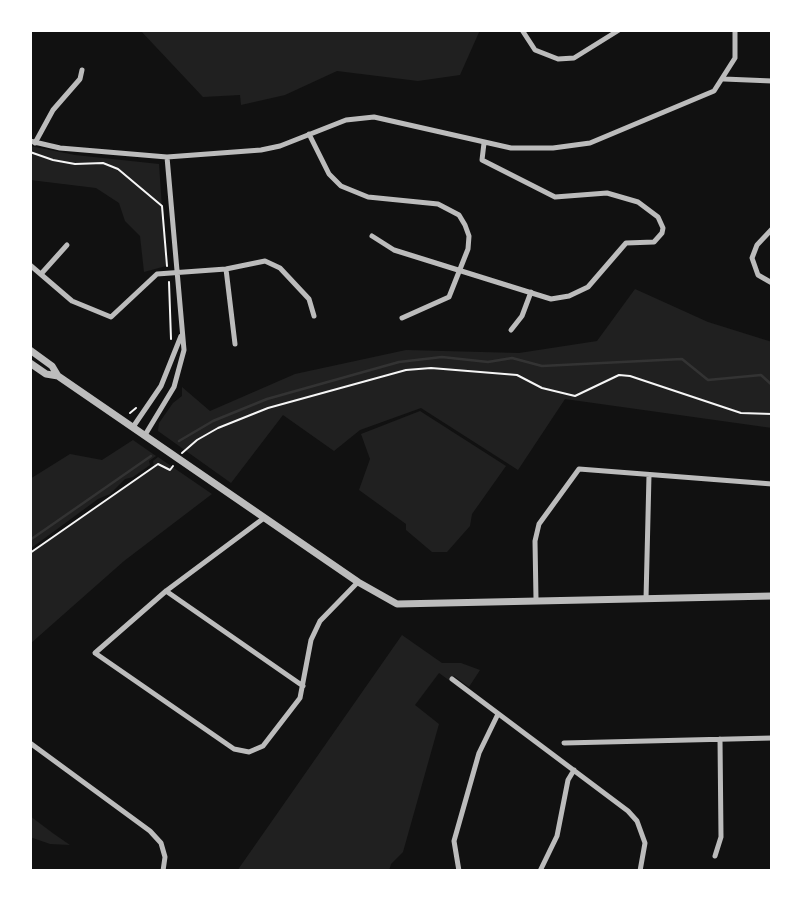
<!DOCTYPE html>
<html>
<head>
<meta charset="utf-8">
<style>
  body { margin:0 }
  #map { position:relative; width:802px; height:901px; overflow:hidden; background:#111; font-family:"Roboto Condensed",sans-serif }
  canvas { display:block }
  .frame { position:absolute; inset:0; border:32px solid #fff; pointer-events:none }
</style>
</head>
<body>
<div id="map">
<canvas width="802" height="901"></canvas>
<div class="frame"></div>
</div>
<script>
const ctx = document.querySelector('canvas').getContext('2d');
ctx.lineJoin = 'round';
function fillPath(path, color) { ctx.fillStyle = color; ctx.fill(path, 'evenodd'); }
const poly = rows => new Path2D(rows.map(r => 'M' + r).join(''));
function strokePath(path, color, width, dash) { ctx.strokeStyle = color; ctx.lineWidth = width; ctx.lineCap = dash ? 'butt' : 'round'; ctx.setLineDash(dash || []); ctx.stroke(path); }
fillPath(poly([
  [140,30,480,30,460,75,418,81,337,71,285,95,241,105,240,95,203,97],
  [30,146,75,155,159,164,166,266,144,272,140,236,125,221,119,203,96,188,30,180],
  [635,289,708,322,772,342,772,428,565,399,518,470,421,408,360,430,334,451,283,415,231,483,158,431,159,423,173,403,182,396,182,387,210,411,295,374,406,350,519,353,597,341],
  [420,411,506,466,472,514,470,526,447,552,432,552,406,530,406,524,359,490,370,459,361,434],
  [133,440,156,456,149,461,150,465,133,477,125,479,110,494,98,499,30,549,30,479,70,454,102,460],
  [158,457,212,494,124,561,30,644,30,554,154,467,153,461],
  [402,635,442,663,461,663,480,670,469,687,454,676,450,681,439,673,415,705,439,724,403,852,391,864,389,871,237,871],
  [30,816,54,834,70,845,50,844,30,837]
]), '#202020');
strokePath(poly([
  [179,441,213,421,267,399,399,362,442,357,488,362,512,358,542,366,682,359,708,380,761,375,772,385],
  [30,540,151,456]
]), '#333', 2.5);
strokePath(poly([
  [30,152,53,160,75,164,103,163,118,169,162,206,167,266],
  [169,282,171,339],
  [130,413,136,408],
  [182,453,197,440,218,428,268,408,406,370,431,368,517,375,542,388,575,396,619,375,630,376,741,413,772,414],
  [30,553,158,464,170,470,173,466]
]), '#f5f5f5', 2);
strokePath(poly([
  [522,30,535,50,558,59,574,58,619,30],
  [724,79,772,81],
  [309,134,329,174,341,186,368,197,438,204,459,215,465,225,469,236,468,249,449,297,402,318],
  [30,141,60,148,167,157,261,150,280,146,346,120,374,117,511,148,553,148,590,143,714,91,735,58,735,30],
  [35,143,53,110,80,79,82,70],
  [772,229,757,245,752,258,758,275,772,283],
  [372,236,394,250,551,299,569,296,588,287,626,243,654,242,662,233,663,228,658,217,638,202,607,193,555,197,482,160,484,143],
  [30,265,72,301,111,317,157,274,226,269,265,261,280,268,309,299,314,316],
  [226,269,235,344],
  [41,274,67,245],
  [511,330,522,316,531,292],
  [133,427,161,386,181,336],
  [145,435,174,387,184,350,167,157],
  [264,518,166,591,95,653,234,749,249,752,263,746,300,698,311,640,320,621,358,582],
  [166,591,303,686],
  [536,599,535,541,539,524,579,469,772,484],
  [646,599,649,475],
  [452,679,628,811,637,821,645,843,640,871],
  [30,743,150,831,161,843,165,857,163,871],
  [564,743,772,738],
  [715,856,721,837,720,739],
  [459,871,454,841,479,753,498,714],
  [540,871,557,836,568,780,574,770]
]), '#bcbcbc', 5);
strokePath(poly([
  [30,350,52,366,58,376,358,582,397,604,772,596],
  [30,363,46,374,58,376]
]), '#bcbcbc', 7);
</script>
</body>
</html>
